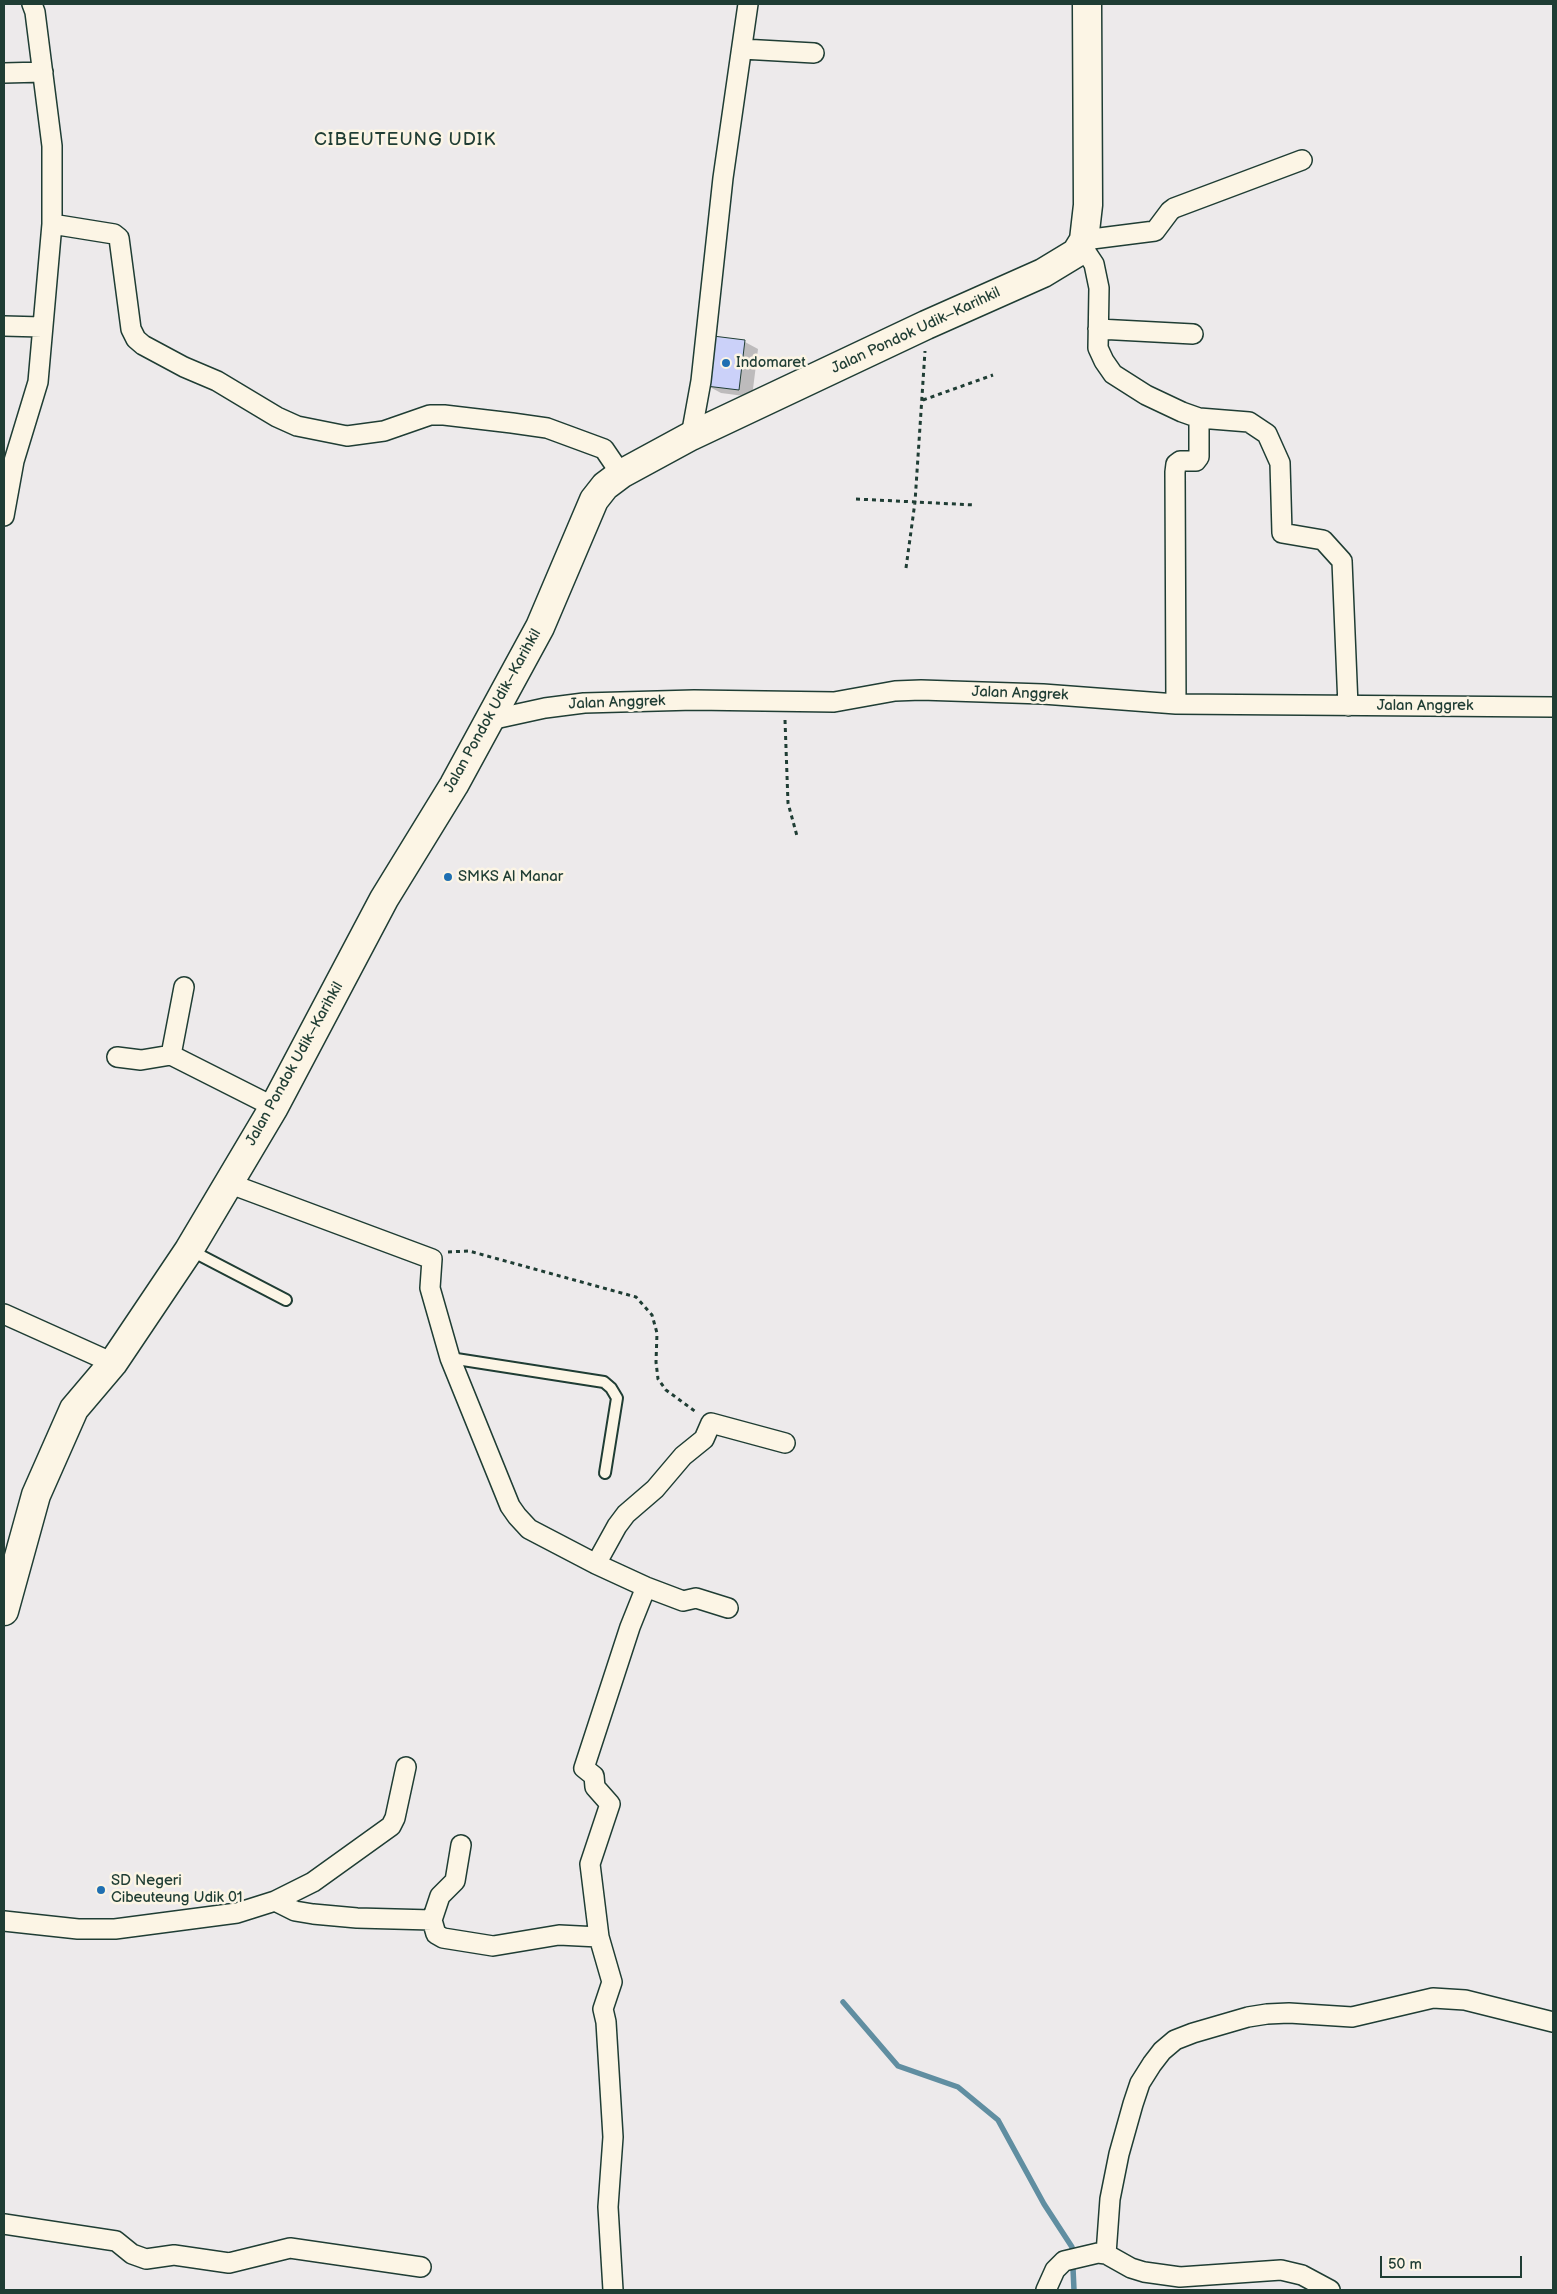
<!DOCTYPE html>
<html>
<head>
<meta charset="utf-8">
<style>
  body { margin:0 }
  #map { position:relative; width:1557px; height:2294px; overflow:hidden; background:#edeaeb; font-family:"Balsamiq Sans",sans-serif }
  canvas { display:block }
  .frame { position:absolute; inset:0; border:5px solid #1f3d34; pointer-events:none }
  .scale { position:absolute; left:1380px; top:2256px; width:142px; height:22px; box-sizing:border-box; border:2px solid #1f3d34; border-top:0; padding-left:6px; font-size:15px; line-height:18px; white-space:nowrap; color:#1f3d34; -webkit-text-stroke:4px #fcf5e5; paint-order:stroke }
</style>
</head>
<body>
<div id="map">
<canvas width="1557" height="2294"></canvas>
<div class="frame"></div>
<div class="scale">50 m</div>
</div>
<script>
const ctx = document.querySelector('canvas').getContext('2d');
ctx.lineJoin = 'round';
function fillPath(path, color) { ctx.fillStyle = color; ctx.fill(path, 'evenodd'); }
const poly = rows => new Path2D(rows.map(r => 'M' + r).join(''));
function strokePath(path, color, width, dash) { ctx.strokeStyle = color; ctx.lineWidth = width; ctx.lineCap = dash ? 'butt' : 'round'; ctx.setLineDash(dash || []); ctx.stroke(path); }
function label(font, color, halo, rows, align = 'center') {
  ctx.font = font + ' "Balsamiq Sans",sans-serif'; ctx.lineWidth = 5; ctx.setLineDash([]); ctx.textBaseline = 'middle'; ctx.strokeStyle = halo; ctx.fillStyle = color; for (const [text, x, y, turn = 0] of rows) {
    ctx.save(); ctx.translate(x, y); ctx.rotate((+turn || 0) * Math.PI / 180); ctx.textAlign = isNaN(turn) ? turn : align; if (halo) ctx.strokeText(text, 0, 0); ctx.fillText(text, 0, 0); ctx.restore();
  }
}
fillPath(poly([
  [714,338,745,342,758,349,752,397,721,393,708,386]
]), '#0003');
strokePath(poly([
  [843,2002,898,2066,958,2087,998,2120,1044,2204,1072,2247,1074,2290]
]), '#608ea1', 5.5);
const building = poly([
  [713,336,745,340,739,390,706,386,713,336]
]);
fillPath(building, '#cbd1f9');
strokePath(building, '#1f3d34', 1);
const lane = poly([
  [190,1250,286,1300],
  [450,1358,604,1382,611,1388,617,1398,605,1473]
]);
const street = poly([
  [742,49,814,53],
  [4,73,43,72],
  [52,224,114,234,119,238,131,329,136,339,143,345,184,367,217,381,277,417,297,426,347,436,384,431,430,415,444,415,512,423,547,428,604,449,621,474],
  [1084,240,1155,231,1170,211,1174,208,1302,160],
  [1082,246,1094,264,1099,288,1098,348,1104,361,1113,374,1146,395,1182,412,1199,418,1249,422,1267,434,1280,463,1282,533,1323,540,1342,561,1348,706],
  [4,326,42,327],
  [1098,329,1193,334],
  [691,436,701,381,723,178,748,4],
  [4,516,14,461,38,382,52,224,52,146,35,12,32,4],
  [1176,704,1175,472,1176,464,1180,461,1196,461,1199,457,1199,418],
  [490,720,545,708,584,703,694,700,834,702,895,691,921,690,1043,694,1176,704,1553,707],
  [171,1055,184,987],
  [117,1057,141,1060,171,1055,274,1107],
  [228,1183,432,1259,430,1288,450,1358,510,1506,517,1516,529,1529,596,1564,646,1587,683,1601,696,1598,728,1608],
  [4,1314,113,1363],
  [596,1564,617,1526,626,1514,655,1489,683,1456,704,1439,711,1423,785,1443],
  [275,1901,295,1911,313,1914,357,1918,432,1920,436,1934,443,1938,493,1946,559,1935,599,1937,590,1864,610,1804,595,1787,594,1776,584,1768,630,1627,646,1587],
  [432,1920,440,1896,455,1881,461,1845],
  [4,1921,78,1929,115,1929,237,1913,275,1901,313,1882,391,1826,395,1818,406,1767],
  [599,1937,612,1982,603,2009,606,2022,613,2137,608,2207,613,2290],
  [4,2224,116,2241,132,2254,146,2259,174,2255,229,2263,290,2248,421,2267],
  [1106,2254,1110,2199,1119,2154,1133,2104,1140,2083,1152,2064,1162,2051,1175,2040,1193,2033,1248,2017,1267,2014,1289,2013,1352,2017,1433,1998,1465,2000,1553,2022],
  [1046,2290,1055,2270,1064,2261,1098,2253,1106,2254,1131,2268,1144,2272,1180,2277,1281,2270,1302,2275,1330,2290]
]);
const secondary = poly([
  [4,1611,36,1495,74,1409,113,1363,189,1250,274,1107,384,899,454,785,540,627,594,500,605,486,621,474,691,436,926,325,1043,273,1076,253,1084,240,1088,205,1087,4]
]);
strokePath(lane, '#1f3d34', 14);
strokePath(street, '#1f3d34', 22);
strokePath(secondary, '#1f3d34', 31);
strokePath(poly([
  [923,400,993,375],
  [856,499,975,505],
  [906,568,915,502,925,351],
  [785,720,788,803,797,836],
  [448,1252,469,1251,636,1297,652,1315,657,1333,656,1362,658,1379,666,1390,696,1412]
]), '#1f3d34', 3, [4, 4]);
strokePath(lane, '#fcf5e5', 10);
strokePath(street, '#fcf5e5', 19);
strokePath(secondary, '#fcf5e5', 28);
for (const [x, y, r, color] of [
  [726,363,5,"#1f6fb2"],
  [448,877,5,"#1f6fb2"],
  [101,1890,5,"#1f6fb2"]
]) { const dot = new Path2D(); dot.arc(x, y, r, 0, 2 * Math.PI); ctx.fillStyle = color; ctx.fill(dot); strokePath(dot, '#fcf5e5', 2); }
label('15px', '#1f3d34', '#fcf5e5', [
  ["Jalan Pondok Udik–Karihkil",916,331,-25],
  ["Jalan Anggrek",1020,694,2],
  ["Jalan Anggrek",617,703,-2],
  ["Jalan Anggrek",1425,706],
  ["Jalan Pondok Udik–Karihkil",493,711,-61],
  ["Jalan Pondok Udik–Karihkil",295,1064,-61]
]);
label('15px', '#1f3d34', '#fcf5e5', [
  ["Indomaret",736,363],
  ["SMKS Al Manar",458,877],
  ["SD Negeri",111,1881],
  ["Cibeuteung Udik 01",111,1898]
], 'left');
ctx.letterSpacing = '1px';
label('18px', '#1f3d34', '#fcf5e5', [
  ["CIBEUTEUNG UDIK",405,140]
]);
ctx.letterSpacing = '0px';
</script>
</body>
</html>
